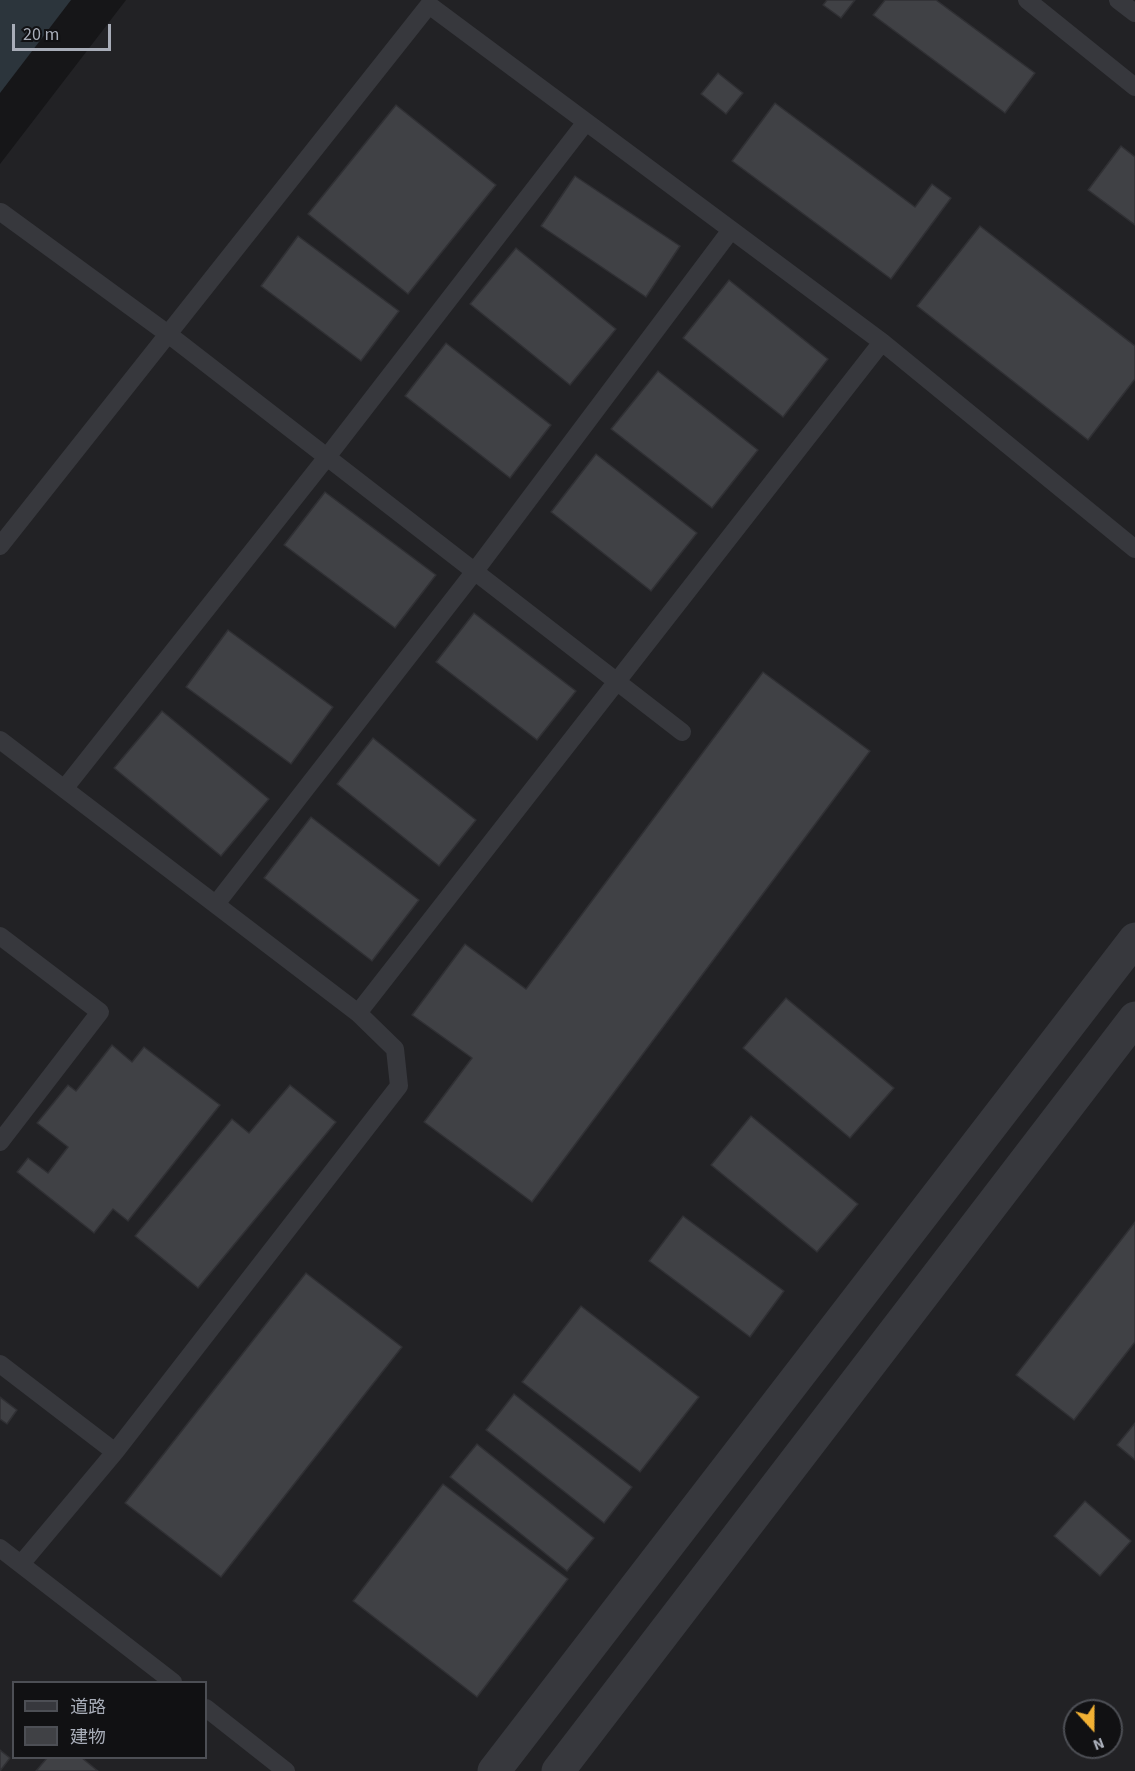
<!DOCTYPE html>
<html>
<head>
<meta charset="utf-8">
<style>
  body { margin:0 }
  #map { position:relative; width:1135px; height:1771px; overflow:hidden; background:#161618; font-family:"Source Sans 3","Noto Sans JP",sans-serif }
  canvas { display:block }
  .legend { position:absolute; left:12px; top:1681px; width:195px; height:78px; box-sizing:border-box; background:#111113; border:2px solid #4d4f55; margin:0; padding:8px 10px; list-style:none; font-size:18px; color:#a8adb8 }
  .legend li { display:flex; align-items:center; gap:12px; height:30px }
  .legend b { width:30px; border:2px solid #4d4f55 }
  .north { position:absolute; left:1063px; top:1699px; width:60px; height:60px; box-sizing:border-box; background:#111113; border:2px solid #4d4f55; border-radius:50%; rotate:159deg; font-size:16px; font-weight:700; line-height:24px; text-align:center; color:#a8adb8 }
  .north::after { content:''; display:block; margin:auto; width:21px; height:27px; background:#f2b134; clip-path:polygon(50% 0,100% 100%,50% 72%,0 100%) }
  .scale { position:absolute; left:12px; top:24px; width:99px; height:27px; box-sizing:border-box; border:3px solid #a8adb8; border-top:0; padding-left:8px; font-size:18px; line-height:21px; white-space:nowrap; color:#a8adb8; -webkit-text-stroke:4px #111113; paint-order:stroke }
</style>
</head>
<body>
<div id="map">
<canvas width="1135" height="1771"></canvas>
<ul class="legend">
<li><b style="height:8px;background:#37383d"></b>道路</li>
<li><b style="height:16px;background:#404145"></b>建物</li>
</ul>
<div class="north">N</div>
<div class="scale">20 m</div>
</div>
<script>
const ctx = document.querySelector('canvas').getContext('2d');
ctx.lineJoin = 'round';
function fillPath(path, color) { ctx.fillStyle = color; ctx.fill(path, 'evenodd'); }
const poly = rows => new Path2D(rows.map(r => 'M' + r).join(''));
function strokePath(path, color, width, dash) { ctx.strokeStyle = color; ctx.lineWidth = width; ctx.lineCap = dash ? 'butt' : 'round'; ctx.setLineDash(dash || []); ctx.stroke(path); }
fillPath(poly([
  [126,0,1135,0,1135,1771,0,1771,0,164],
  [14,1682,206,1682,206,1758,14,1758],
  [1075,1711,1111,1711,1111,1747,1075,1747]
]), '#222225');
fillPath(poly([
  [0,0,71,0,0,93]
]), '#2c353c');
const building = poly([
  [827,0,855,0,841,18,823,5,827,0],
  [885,0,936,0,1035,73,1005,113,873,15,885,0],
  [718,73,743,93,726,114,701,94,718,73],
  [775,103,915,207,932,184,951,198,891,279,732,161,775,103],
  [396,105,496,185,408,294,308,214,396,105],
  [1121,146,1135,157,1135,225,1088,190,1121,146],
  [575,176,680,246,646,297,541,226,575,176],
  [980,226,1135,346,1135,379,1088,440,917,306,980,226],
  [298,236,399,311,361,361,261,286,298,236],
  [516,248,616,329,570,385,470,304,516,248],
  [729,280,828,359,783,417,683,338,729,280],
  [446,343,551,425,510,478,405,396,446,343],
  [658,371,758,450,712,508,611,429,658,371],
  [596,454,697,533,651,591,551,512,596,454],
  [325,492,436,575,395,628,284,545,325,492],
  [474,613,576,691,537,740,436,662,474,613],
  [228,630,333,707,291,764,186,687,228,630],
  [763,672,870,751,532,1202,424,1122,472,1058,412,1015,465,944,526,989,763,672],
  [162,711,269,799,221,856,114,768,162,711],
  [373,738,476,820,439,866,337,784,373,738],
  [311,817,419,900,372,961,264,878,311,817],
  [786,998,894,1088,850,1138,743,1048,786,998],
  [112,1045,132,1062,144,1047,220,1105,128,1221,113,1209,94,1233,17,1172,28,1158,48,1173,68,1147,37,1123,68,1085,76,1091,112,1045],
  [290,1085,336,1122,198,1288,135,1236,232,1119,249,1133,290,1085],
  [751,1116,858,1204,817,1252,711,1165,751,1116],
  [683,1216,784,1291,750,1337,649,1261,683,1216],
  [1135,1222,1135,1342,1074,1420,1016,1375,1135,1222],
  [306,1273,402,1347,221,1577,125,1503,306,1273],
  [581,1306,699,1397,640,1472,522,1382,581,1306],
  [514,1394,632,1487,604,1523,486,1430,514,1394],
  [0,1397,17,1410,7,1424,0,1419,0,1397],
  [1135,1423,1135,1460,1117,1445,1135,1423],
  [477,1444,594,1538,567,1571,450,1477,477,1444],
  [443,1484,568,1579,477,1697,353,1601,443,1484],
  [1085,1501,1131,1541,1100,1576,1054,1536,1085,1501],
  [0,1750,10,1758,0,1771,0,1750],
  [47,1758,82,1758,98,1771,36,1771,47,1758]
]);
fillPath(building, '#404145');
strokePath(building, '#303034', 1.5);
strokePath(poly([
  [1027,0,1135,87],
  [1118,0,1135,13],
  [1,212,168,334,682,732],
  [0,546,429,5,882,342,1135,549],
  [0,740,358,1013,882,342],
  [64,789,327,457,586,122],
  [216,904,475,571,731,230],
  [0,936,100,1012,0,1142],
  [0,1364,115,1452],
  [0,1548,173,1682],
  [21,1564,115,1452,399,1086,395,1049,358,1013],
  [206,1708,286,1771]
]), '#37383d', 18);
strokePath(poly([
  [494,1771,1135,939],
  [558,1771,1135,1018]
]), '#37383d', 33);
</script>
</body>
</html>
